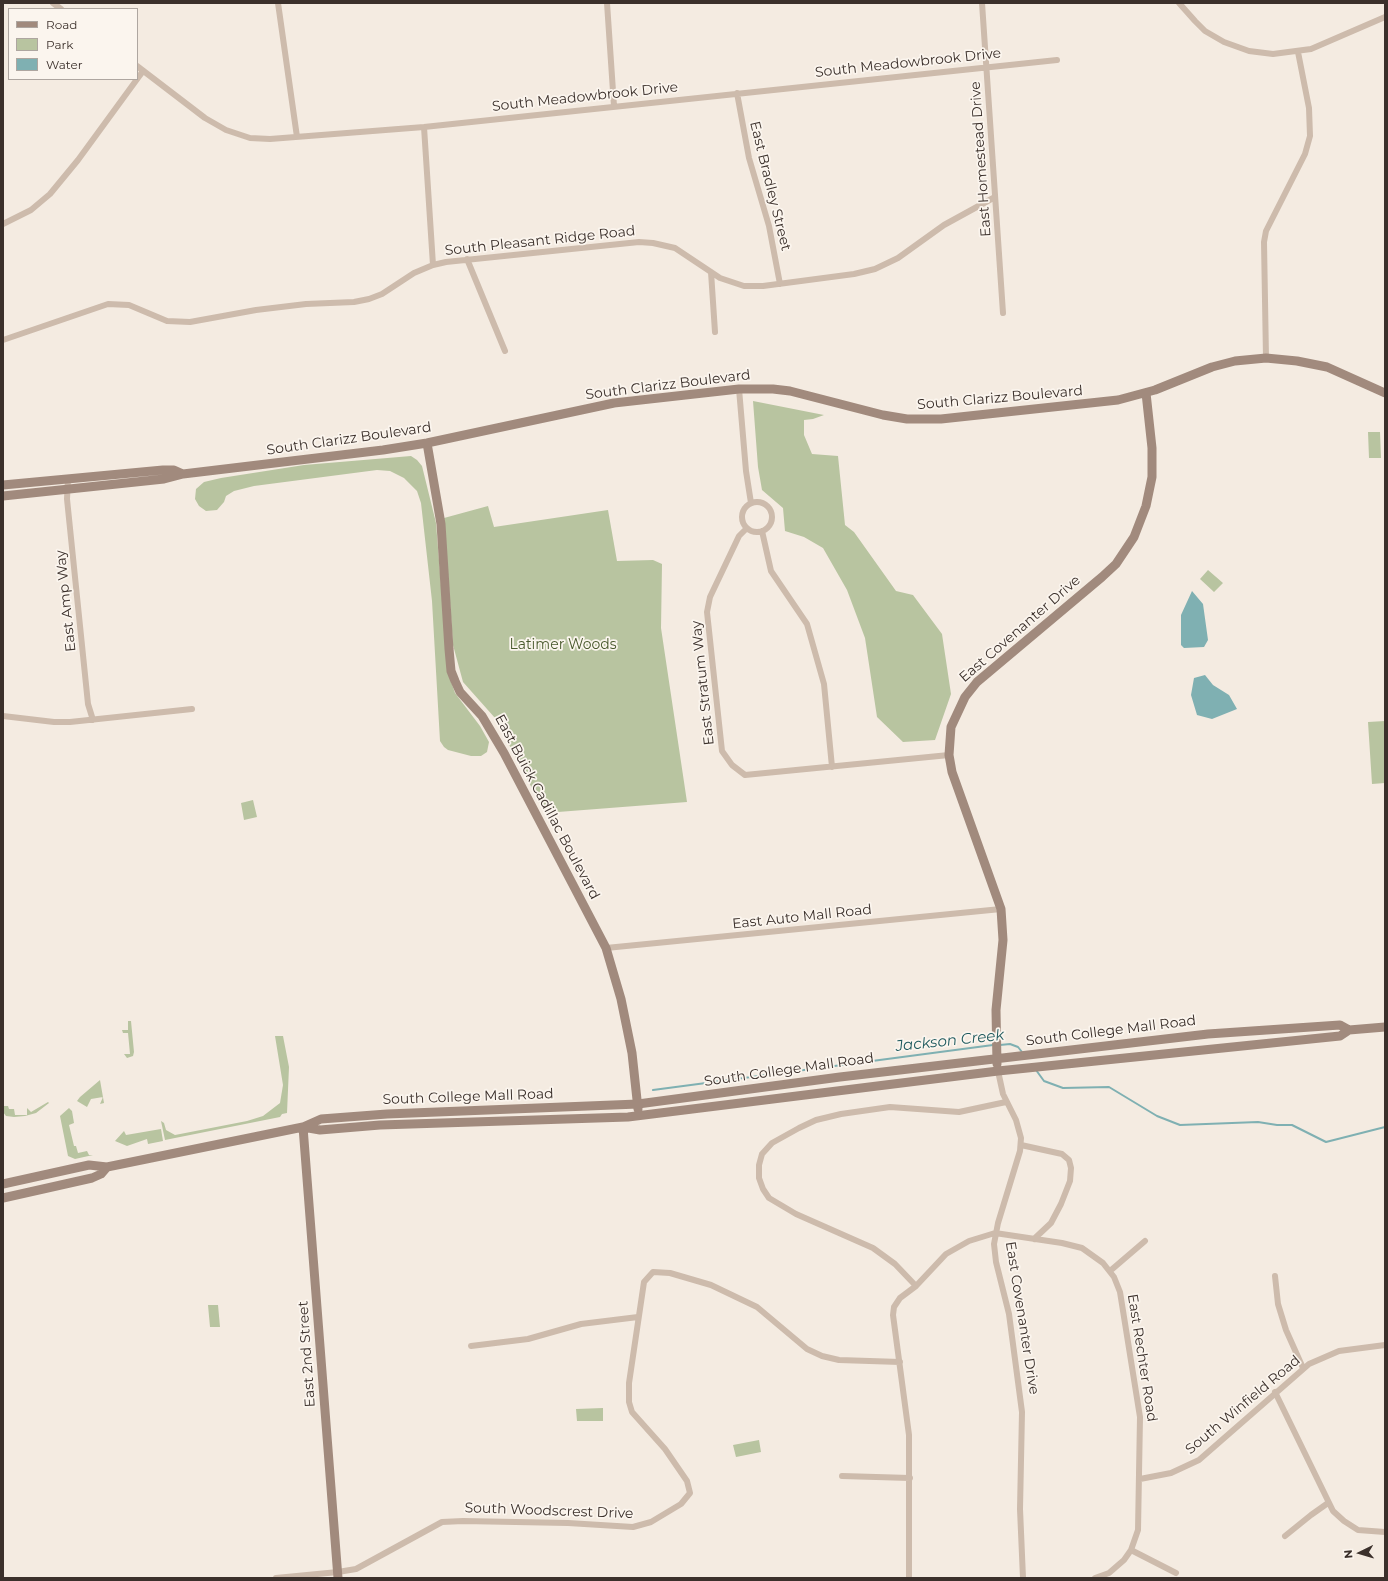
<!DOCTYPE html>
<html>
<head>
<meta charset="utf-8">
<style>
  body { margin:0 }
  #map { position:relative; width:1388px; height:1581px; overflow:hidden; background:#f4ebe1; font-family:Montserrat,sans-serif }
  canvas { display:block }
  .frame { position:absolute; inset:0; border:4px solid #3b302b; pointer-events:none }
  .legend { position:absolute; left:8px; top:8px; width:130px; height:72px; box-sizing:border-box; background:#fbf5ee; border:1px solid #aea6a0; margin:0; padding:5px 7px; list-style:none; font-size:12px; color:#3b302b }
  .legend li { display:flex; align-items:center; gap:8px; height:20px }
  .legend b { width:20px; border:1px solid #aea6a0 }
  .north { position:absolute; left:1340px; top:1533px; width:40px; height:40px; -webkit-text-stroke:3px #fbf5ee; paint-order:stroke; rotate:265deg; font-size:11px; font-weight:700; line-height:16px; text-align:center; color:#3b302b }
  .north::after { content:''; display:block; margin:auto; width:14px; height:18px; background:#3b302b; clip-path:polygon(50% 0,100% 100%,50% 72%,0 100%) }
</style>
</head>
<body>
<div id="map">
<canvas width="1388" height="1581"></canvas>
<div class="frame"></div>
<ul class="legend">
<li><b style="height:5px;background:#a18a7d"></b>Road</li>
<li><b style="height:11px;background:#b8c4a0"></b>Park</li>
<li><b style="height:11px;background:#7fb0b2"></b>Water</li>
</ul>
<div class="north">N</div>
</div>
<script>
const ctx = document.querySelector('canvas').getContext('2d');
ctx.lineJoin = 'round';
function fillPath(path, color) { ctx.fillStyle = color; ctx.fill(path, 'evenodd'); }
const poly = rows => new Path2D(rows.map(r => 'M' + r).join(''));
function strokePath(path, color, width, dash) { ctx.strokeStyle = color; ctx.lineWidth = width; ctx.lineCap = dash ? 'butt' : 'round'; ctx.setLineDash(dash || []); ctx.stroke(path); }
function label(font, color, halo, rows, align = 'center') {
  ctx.font = font + ' Montserrat,sans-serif'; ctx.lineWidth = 3.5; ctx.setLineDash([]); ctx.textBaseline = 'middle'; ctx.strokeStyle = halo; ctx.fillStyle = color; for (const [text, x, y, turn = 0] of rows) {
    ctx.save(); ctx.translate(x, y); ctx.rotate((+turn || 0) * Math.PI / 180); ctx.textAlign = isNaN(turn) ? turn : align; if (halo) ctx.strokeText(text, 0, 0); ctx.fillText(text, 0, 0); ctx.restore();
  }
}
fillPath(poly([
  [753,401,824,415,813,419,804,420,804,435,812,454,838,456,845,525,854,532,896,591,913,595,942,634,951,694,935,740,903,742,877,717,865,638,847,590,823,548,804,537,785,531,783,508,762,490,758,467],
  [1368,432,1380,432,1381,458,1369,458],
  [411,456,417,460,422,466,436,523,448,673,455,693,480,726,489,742,487,752,481,756,471,756,448,750,444,747,440,741,432,601,421,503,417,491,404,478,390,471,377,470,254,486,234,491,226,496,224,502,217,510,206,511,199,506,195,499,196,489,204,482,221,478,304,465],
  [488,506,494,527,608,510,617,561,653,560,662,564,661,628,687,802,545,813,495,718,463,682,453,645,444,518],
  [1208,570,1223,583,1214,592,1200,579],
  [1385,721,1385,783,1372,784,1368,722],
  [253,800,257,817,244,820,241,803],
  [128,1021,131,1021,134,1052,133,1056,127,1058,124,1054,130,1054,128,1033,123,1033,122,1030,128,1030],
  [275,1036,283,1036,289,1067,287,1113,282,1114,280,1117,165,1140,161,1121,164,1123,166,1130,175,1135,247,1121,263,1116,280,1103,283,1085],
  [100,1080,104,1103,100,1104,103,1097,91,1099,87,1107,77,1101,80,1097],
  [48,1102,49,1103,36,1113,25,1116,14,1117,6,1116,3,1112,3,1106,8,1106,9,1109,14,1109,15,1115,27,1115,27,1108,31,1112],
  [69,1108,72,1111,74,1123,69,1125,74,1146,76,1146,78,1153,87,1151,89,1155,93,1155,75,1159,68,1156,60,1116],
  [161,1129,163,1141,148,1144,147,1139,127,1146,115,1141,124,1131,126,1135],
  [208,1305,218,1305,220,1327,210,1327],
  [603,1408,603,1421,577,1421,576,1409],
  [759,1440,761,1452,736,1457,733,1445]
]), '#b8c4a0');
fillPath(poly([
  [1192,591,1203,604,1208,640,1204,647,1184,648,1181,645,1181,615],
  [1205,675,1213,685,1229,695,1237,709,1212,719,1197,715,1191,695,1194,678]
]), '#7fb0b2');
strokePath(poly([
  [1000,1045,1010,1044,1018,1047,1022,1052],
  [1036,1070,1044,1081,1063,1088,1109,1087,1157,1116,1180,1125,1258,1122,1277,1125,1292,1125,1326,1142,1385,1127],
  [653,1090,993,1045]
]), '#7fb0b2', 2);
strokePath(poly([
  [53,3,61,9],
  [278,3,297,137],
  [607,3,614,106],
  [982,3,1003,313],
  [1179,3,1195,21,1205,31,1224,42,1249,51,1273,54,1311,49,1385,17],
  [137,66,205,118,226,130,250,138,270,139,424,127,1057,60],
  [737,93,749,158,769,226,780,284],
  [424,127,433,265],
  [3,224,31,210,50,194,78,160,143,71],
  [467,259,505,351],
  [711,272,715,332],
  [3,340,108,304,129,305,167,321,190,322,256,310,306,304,354,302,369,299,382,294,414,273,433,265,446,262,639,242,653,243,675,248,720,278,744,286,763,286,854,274,875,269,898,258,944,225,995,197],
  [1266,358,1264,242,1266,231,1305,154,1310,136,1309,108,1298,52],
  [739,389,746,471,751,503],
  [68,478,67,499,88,704,93,720],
  '742 517a15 15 0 1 1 30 0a15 15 0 1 1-30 0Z',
  [747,528,739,536,710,597,707,612,722,751,732,765,745,775,949,755],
  [762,531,771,571,807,624,824,684,832,767],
  [3,716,54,722,70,722,192,709],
  [606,948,1001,909],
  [998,1071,1003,1094,1016,1120,1021,1138,1020,1151,998,1223,994,1244,996,1262,1009,1314,1022,1412,1020,1509,1023,1578],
  [1021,1145,1062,1154,1069,1160,1071,1168,1070,1181,1061,1204,1051,1223,1034,1239],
  [1110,1271,1145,1241],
  [1275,1276,1278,1304,1286,1330,1303,1368],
  [916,1286,895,1264,873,1248,796,1214,769,1198,763,1189,759,1178,759,1165,762,1154,772,1143,799,1128,816,1120,841,1114,890,1107,959,1112,1006,1102],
  [471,1346,528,1339,581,1324,638,1317],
  [1275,1392,1333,1511,1344,1521,1358,1530,1385,1532],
  [842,1476,910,1478],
  [1140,1479,1171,1473,1199,1460,1309,1364,1339,1351,1385,1345],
  [1285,1536,1311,1515,1328,1503],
  [1131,1550,1176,1573],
  [276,1578,338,1572,356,1569,442,1522,463,1521,568,1523,633,1527,651,1522,681,1504,690,1493,687,1481,665,1449,632,1412,629,1402,629,1383,644,1282,653,1272,670,1273,711,1285,757,1307,807,1349,822,1356,839,1360,900,1362],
  [909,1578,909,1435,893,1315,894,1307,900,1298,916,1286,946,1254,969,1241,995,1233,1062,1243,1082,1248,1103,1263,1114,1277,1120,1292,1140,1417,1138,1530,1131,1550,1124,1560,1109,1573,1095,1578]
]), '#cdbbac', 6);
strokePath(poly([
  [427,443,441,524,449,649,451,671,455,681,460,692,482,716,504,753,606,948,621,999,632,1053,638,1109],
  [3,485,163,470,174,470,183,474],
  [3,496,164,479,183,474,383,450,427,443,614,403,739,389,773,389,790,391,883,415,907,419,941,419,1118,400,1155,390,1212,367,1235,361,1266,358,1297,361,1327,367,1385,393],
  [997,1064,996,1010,1003,940,1001,909,952,772,949,755,951,727,965,697,977,682,1102,577,1116,564,1134,537,1146,506,1152,477,1152,448,1146,393],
  [303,1127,320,1130,380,1125,628,1117,998,1071,1340,1036,1349,1030,1385,1027],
  [303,1127,338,1578],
  [3,1184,89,1165,107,1167,303,1127,321,1119,387,1114,638,1104,840,1077,1208,1034,1340,1025,1349,1030],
  [3,1198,92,1178,101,1174,107,1167]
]), '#a18a7d', 9);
label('14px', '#3b302b', '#fbf5ee', [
  ["South Meadowbrook Drive",908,63,-6],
  ["South Meadowbrook Drive",585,97,-6],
  ["East Homestead Drive",981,159,-94],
  ["East Bradley Street",770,186,76],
  ["South Pleasant Ridge Road",540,241,-6],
  ["South Clarizz Boulevard",668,385,-7],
  ["South Clarizz Boulevard",1000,398,-5],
  ["South Clarizz Boulevard",349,439,-8],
  ["East Amp Way",66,601,-96],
  ["East Covenanter Drive",1020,629,-41],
  ["East Stratum Way",703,683,-96],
  ["East Buick Cadillac Boulevard",547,807,62],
  ["East Auto Mall Road",802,917,-6],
  ["South College Mall Road",1111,1031,-7],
  ["South College Mall Road",789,1070,-8],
  ["South College Mall Road",468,1097,-2],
  ["East Covenanter Drive",1022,1318,81],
  ["East 2nd Street",307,1354,-94],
  ["East Rechter Road",1142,1358,81],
  ["South Winfield Road",1243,1405,-40],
  ["South Woodscrest Drive",549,1511,2]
]);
label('14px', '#4a5a2e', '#fbf5ee', [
  ["Latimer Woods",563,645]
]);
label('italic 15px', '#1f5a5e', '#fbf5ee', [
  ["Jackson Creek",950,1041,-6]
]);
</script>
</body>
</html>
